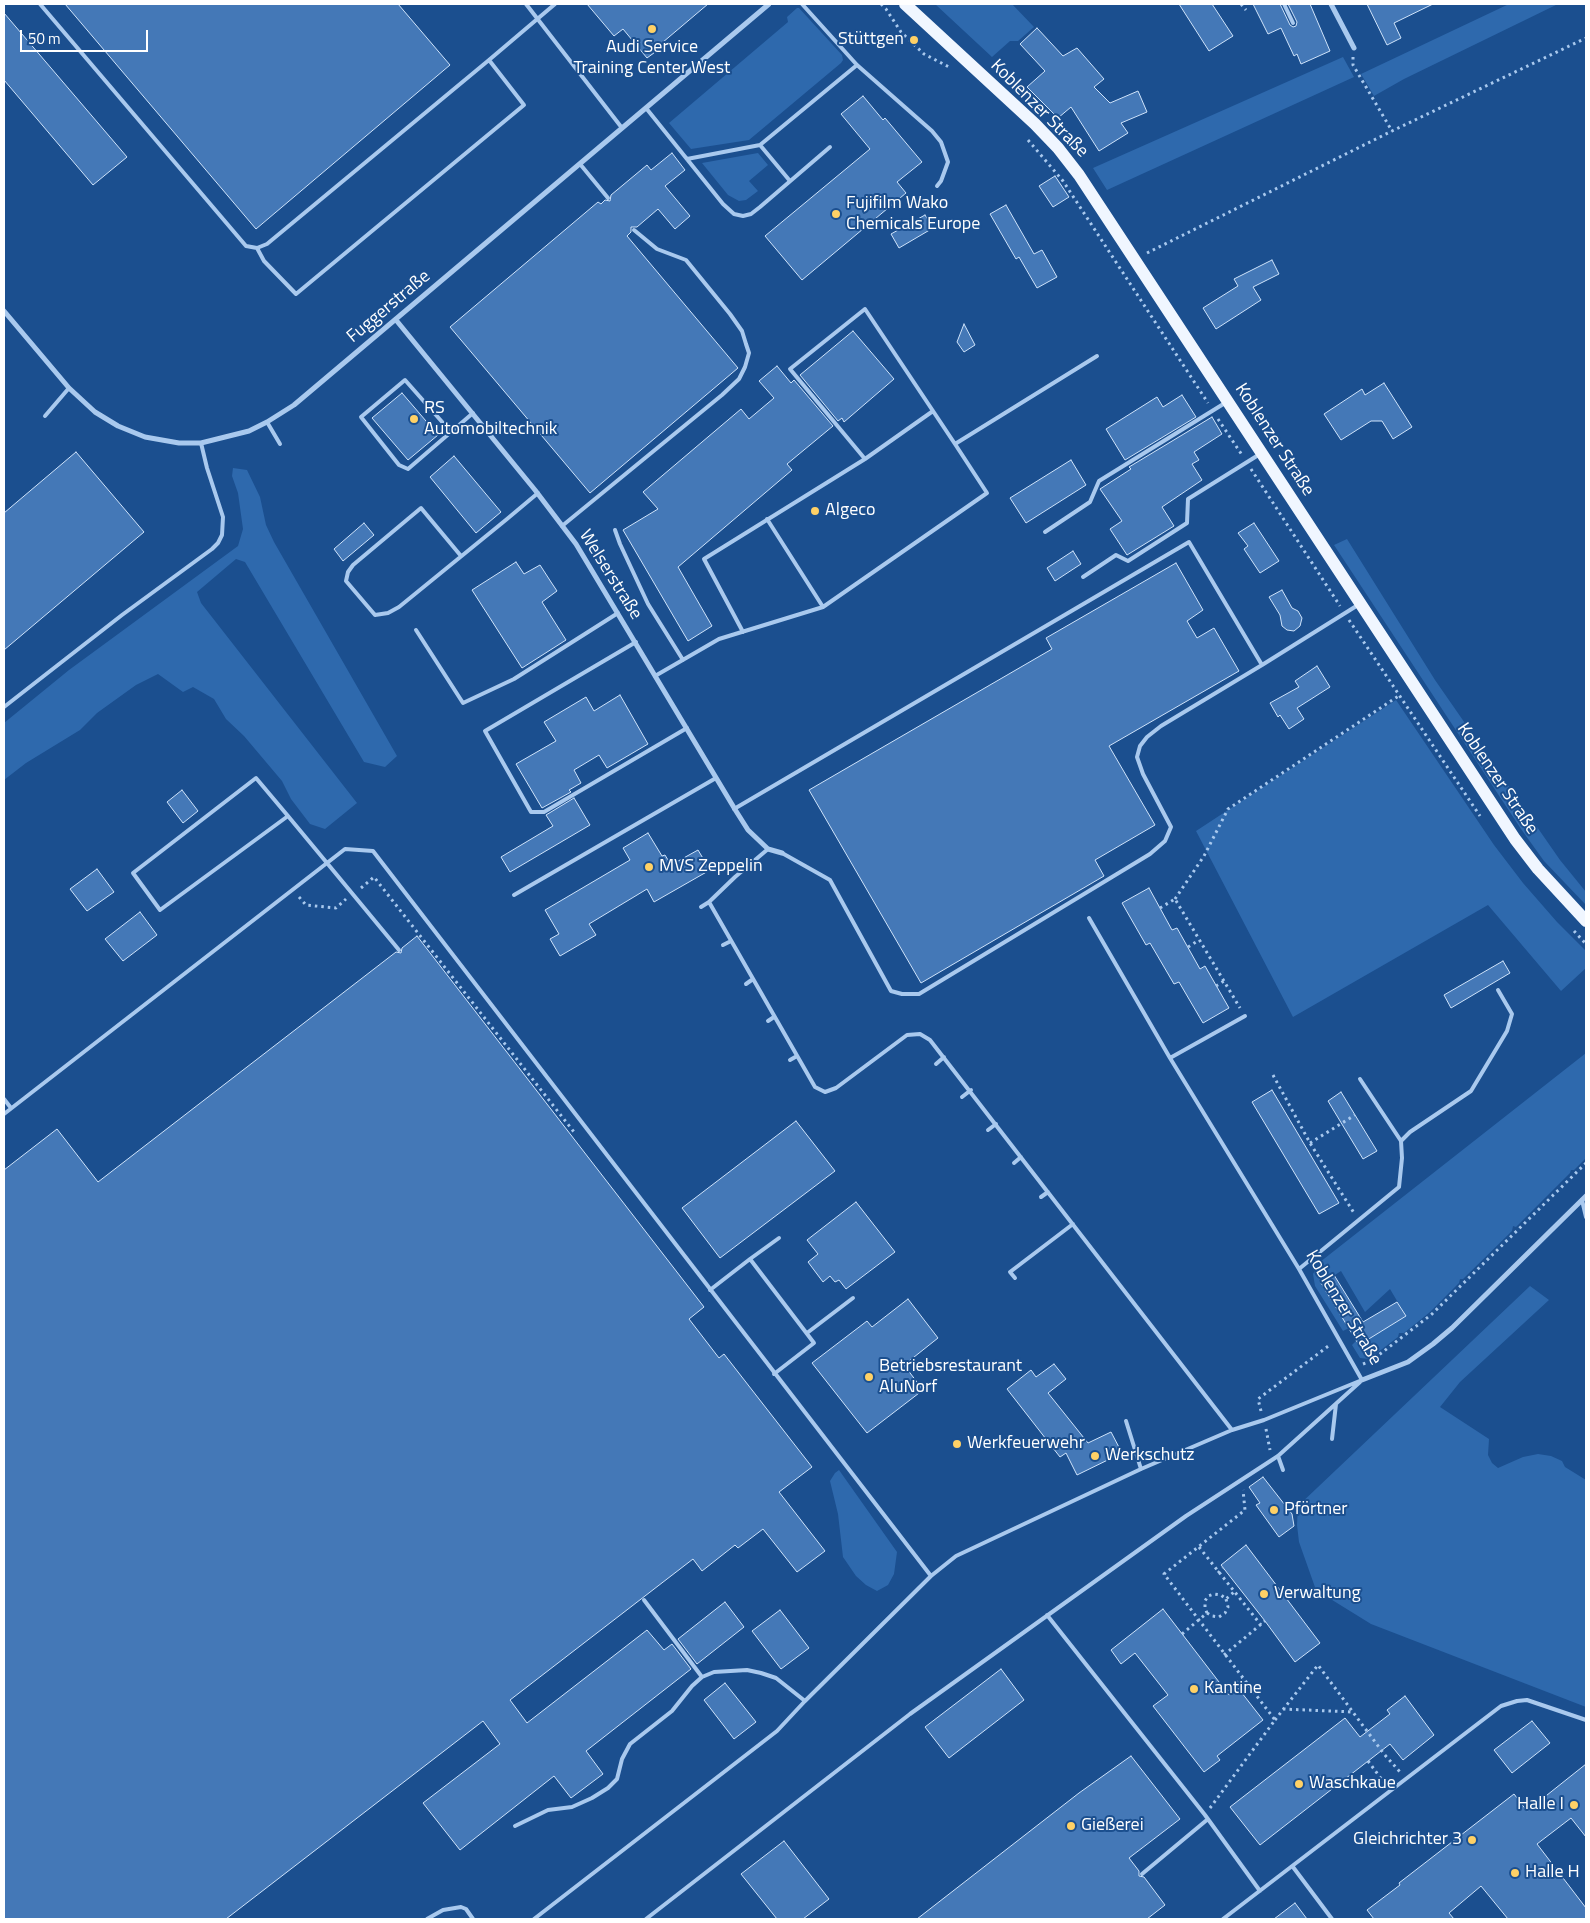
<!DOCTYPE html>
<html>
<head>
<meta charset="utf-8">
<style>
  body { margin:0 }
  #map { position:relative; width:1590px; height:1923px; overflow:hidden; background:#1b4f8f; font-family:"Titillium Web",sans-serif }
  canvas { display:block }
  .frame { position:absolute; inset:0; border:5px solid #fff; pointer-events:none }
  .scale { position:absolute; left:20px; top:30px; width:128px; height:22px; box-sizing:border-box; border:2px solid #fff; border-top:0; padding-left:6px; font-size:15px; line-height:18px; white-space:nowrap; color:#fff; -webkit-text-stroke:4px #1b4f8f; paint-order:stroke }
</style>
</head>
<body>
<div id="map">
<canvas width="1590" height="1923"></canvas>
<div class="frame"></div>
<div class="scale">50 m</div>
</div>
<script>
const ctx = document.querySelector('canvas').getContext('2d');
ctx.lineJoin = 'round';
function fillPath(path, color) { ctx.fillStyle = color; ctx.fill(path, 'evenodd'); }
const poly = rows => new Path2D(rows.map(r => 'M' + r).join(''));
function strokePath(path, color, width, dash) { ctx.strokeStyle = color; ctx.lineWidth = width; ctx.lineCap = dash ? 'butt' : 'round'; ctx.setLineDash(dash || []); ctx.stroke(path); }
function label(font, color, halo, rows, align = 'center') {
  ctx.font = font + ' "Titillium Web",sans-serif'; ctx.lineWidth = 4; ctx.setLineDash([]); ctx.textBaseline = 'middle'; ctx.strokeStyle = halo; ctx.fillStyle = color; for (const [text, x, y, turn = 0] of rows) {
    ctx.save(); ctx.translate(x, y); ctx.rotate((+turn || 0) * Math.PI / 180); ctx.textAlign = isNaN(turn) ? turn : align; if (halo) ctx.strokeText(text, 0, 0); ctx.fillText(text, 0, 0); ctx.restore();
  }
}
fillPath(poly([
  [935,4,1012,4,1034,27,1018,41,1010,41,992,57],
  [1509,4,1558,4,1404,79,1374,96,1361,74],
  [797,8,799,8,842,55,843,60,841,63,749,140,691,149,669,123,788,22,787,17],
  [1343,57,1354,77,1107,190,1093,168],
  [758,153,768,165,749,181,758,191,746,200,739,201,728,195,702,163],
  [233,468,247,470,260,497,266,525,274,542,397,756,385,767,364,762,245,562,236,559,197,592,201,603,357,803,325,829,310,824,291,799,282,781,244,736,226,719,214,699,193,687,183,692,158,674,136,685,97,713,80,730,26,763,4,780,4,723,69,670,238,546,243,529,238,493,232,476],
  [1347,539,1435,680,1560,860,1586,892,1586,905,1544,861,1521,829,1334,545],
  [1396,700,1494,845,1523,883,1557,922,1586,951,1586,968,1561,991,1488,905,1293,1017,1196,831],
  [1586,1053,1586,1158,1574,1170,1571,1170,1570,1173,1516,1227,1513,1226,1512,1231,1463,1279,1460,1279,1459,1283,1430,1312,1404,1333,1399,1333,1398,1337,1369,1359,1360,1358,1352,1345,1356,1341,1359,1345,1406,1316,1390,1289,1365,1312,1341,1271,1321,1284,1349,1328,1343,1331,1315,1286,1313,1274,1320,1262],
  [1530,1286,1549,1300,1460,1382,1440,1407,1489,1439,1488,1455,1492,1463,1498,1468,1523,1457,1538,1454,1551,1456,1562,1461,1565,1467,1586,1480,1586,1707,1371,1624,1316,1590,1299,1542,1297,1525,1298,1506],
  [839,1470,897,1552,894,1574,888,1585,877,1591,866,1585,856,1576,843,1557,838,1514,830,1481,835,1473]
]), '#2e69ad');
const building = poly([
  [65,4,398,4,450,65,256,229,65,4],
  [587,4,708,4,656,48,658,50,647,58,623,29,614,36,587,4],
  [1179,4,1212,4,1233,36,1209,51,1179,4],
  [1253,4,1280,4,1290,25,1293,27,1296,26,1297,22,1288,4,1310,4,1330,51,1301,64,1297,54,1294,56,1281,28,1268,34,1253,4],
  [1367,4,1433,4,1394,23,1401,38,1387,45,1367,4],
  [4,13,127,157,93,185,4,80,4,13],
  [1037,28,1063,56,1077,48,1104,79,1094,87,1110,103,1138,91,1147,112,1121,123,1128,133,1099,151,1071,107,1058,118,1027,87,1045,71,1020,44,1037,28],
  [863,96,883,120,885,118,922,162,897,182,906,193,802,280,765,236,870,149,841,114,863,96],
  [672,153,685,170,665,186,690,216,675,229,658,209,637,227,631,227,631,232,627,236,738,368,590,493,450,327,598,202,601,204,605,200,610,201,611,195,647,165,651,170,672,153],
  [1055,176,1069,197,1053,207,1039,186,1055,176],
  [1006,205,1034,254,1042,250,1057,277,1037,288,1019,257,1016,259,990,214,1006,205],
  [925,215,933,228,899,248,891,234,925,215],
  [1272,260,1279,274,1253,287,1261,300,1216,329,1203,308,1238,286,1234,279,1272,260],
  [964,324,975,345,964,352,957,342,964,324],
  [853,331,894,379,844,422,842,418,838,421,800,375,853,331],
  [777,366,791,383,794,380,833,426,787,464,792,470,678,567,712,626,688,641,623,530,658,509,643,492,741,409,749,419,774,398,759,381,777,366],
  [1384,383,1412,427,1393,439,1382,421,1371,421,1341,440,1324,414,1362,389,1365,395,1384,383],
  [402,393,438,435,408,460,372,418,402,393],
  [1182,395,1196,417,1125,460,1106,429,1157,397,1163,407,1182,395],
  [1212,417,1222,434,1194,452,1199,460,1192,464,1202,480,1162,507,1174,526,1127,555,1110,529,1122,521,1100,489,1131,469,1129,467,1212,417],
  [76,452,144,532,4,650,4,513,76,452],
  [454,456,501,512,476,533,430,477,454,456],
  [1071,460,1086,485,1026,523,1010,498,1071,460],
  [364,523,374,535,343,561,334,549,364,523],
  [1254,523,1279,561,1260,573,1244,549,1248,546,1238,533,1254,523],
  [1073,551,1081,564,1055,581,1047,568,1073,551],
  [516,562,524,574,540,565,551,582,557,591,542,602,566,640,522,668,472,590,516,562],
  [1176,563,1203,610,1187,621,1197,638,1214,628,1239,671,1109,746,1155,825,1095,860,1104,876,921,983,809,790,1052,649,1046,638,1176,563],
  [1282,590,1292,608,1298,611,1302,618,1300,626,1294,631,1287,630,1282,626,1280,615,1269,597,1282,590],
  [1317,666,1330,687,1297,708,1304,719,1289,729,1280,715,1278,717,1270,703,1299,687,1295,681,1317,666],
  [620,695,648,744,607,768,599,755,574,770,581,783,569,790,571,792,542,808,516,764,556,741,544,722,586,697,594,711,620,695],
  [182,790,198,811,183,823,167,802,182,790],
  [574,798,590,825,510,872,501,857,553,826,546,815,574,798],
  [648,833,662,856,665,855,671,865,698,850,710,870,654,902,647,889,589,924,596,935,560,956,550,939,559,934,545,910,630,860,623,848,648,833],
  [97,869,114,892,87,911,70,889,97,869],
  [1149,888,1172,930,1177,928,1200,969,1205,966,1229,1008,1203,1023,1179,982,1174,984,1150,943,1146,945,1122,903,1149,888],
  [140,912,157,935,123,961,105,939,140,912],
  [417,936,704,1307,689,1319,719,1358,724,1354,812,1467,779,1492,825,1551,797,1572,763,1529,738,1548,735,1545,702,1571,693,1559,510,1700,527,1723,647,1630,664,1650,672,1644,691,1669,586,1751,603,1774,571,1798,554,1776,460,1850,423,1803,500,1744,483,1721,226,1919,4,1919,4,1170,57,1129,98,1182,396,952,401,953,402,948,417,936],
  [1503,961,1510,973,1451,1008,1444,995,1503,961],
  [1272,1090,1339,1203,1319,1214,1252,1102,1272,1090],
  [1341,1092,1377,1151,1363,1159,1328,1101,1341,1092],
  [796,1121,835,1171,720,1258,682,1208,796,1121],
  [856,1202,895,1252,846,1289,839,1280,835,1282,830,1276,823,1282,808,1262,818,1254,807,1240,856,1202],
  [1334,1275,1363,1322,1397,1302,1406,1316,1359,1345,1321,1283,1334,1275],
  [908,1299,938,1338,904,1365,923,1390,867,1433,812,1363,867,1321,872,1327,908,1299],
  [1054,1364,1066,1379,1048,1393,1088,1443,1111,1432,1122,1453,1077,1475,1066,1453,1060,1457,1007,1389,1031,1370,1036,1377,1054,1364],
  [1263,1477,1292,1514,1294,1526,1279,1537,1256,1505,1260,1503,1249,1487,1263,1477],
  [1246,1545,1320,1643,1295,1662,1265,1621,1221,1565,1246,1545],
  [725,1602,744,1627,697,1664,678,1639,725,1602],
  [1163,1609,1229,1695,1238,1688,1263,1720,1217,1756,1220,1760,1204,1772,1153,1706,1168,1695,1135,1653,1121,1664,1111,1650,1163,1609],
  [780,1610,809,1648,781,1669,752,1631,780,1610],
  [1001,1669,1024,1700,949,1758,925,1727,1001,1669],
  [725,1683,756,1722,734,1739,704,1700,725,1683],
  [1405,1696,1434,1735,1403,1760,1390,1744,1260,1845,1230,1807,1345,1718,1360,1737,1390,1714,1387,1710,1405,1696],
  [1532,1721,1550,1743,1512,1773,1494,1750,1532,1721],
  [1131,1756,1180,1819,1129,1858,1139,1871,1139,1876,1144,1877,1165,1905,1147,1919,917,1919,1079,1793,1131,1756],
  [1586,1764,1586,1837,1571,1818,1537,1844,1586,1908,1586,1919,1508,1919,1481,1886,1449,1913,1454,1919,1374,1919,1367,1910,1400,1885,1399,1883,1514,1794,1527,1811,1586,1764],
  [784,1841,829,1899,803,1919,777,1919,741,1874,784,1841],
  [1295,1903,1307,1919,1274,1919,1295,1903]
]);
fillPath(building, '#4478b7');
strokePath(building, '#cfe3fa', 1);
strokePath(poly([
  [881,4,886,9,901,32,924,54,951,68],
  [1241,4,1246,10],
  [1353,57,1353,65,1392,131],
  [1028,140,1063,181,1208,403],
  [1147,253,1392,131,1586,38],
  [1218,419,1242,455],
  [1251,469,1340,606],
  [1349,620,1480,816],
  [361,888,374,877,574,1132],
  [299,897,306,905,336,908,346,899],
  [1175,899,1204,856,1228,809,1400,695],
  [1160,908,1175,899,1240,1008],
  [1574,931,1586,944],
  [1188,947,1199,940],
  [1216,986,1224,981],
  [1273,1075,1310,1143,1354,1213],
  [1310,1143,1355,1115],
  [1363,1364,1371,1361,1432,1314,1586,1163],
  [1261,1411,1258,1399,1331,1344],
  [1266,1429,1270,1450],
  [1199,1547,1261,1625],
  [1218,1573,1223,1568],
  [1207,1613,1212,1616,1219,1617,1225,1613,1228,1607,1226,1599],
  [1182,1634,1207,1613,1205,1608,1205,1601,1208,1596,1214,1594,1221,1595,1226,1599,1234,1592],
  [1224,1655,1265,1621],
  [1226,1691,1242,1679],
  [1283,1709,1353,1712],
  [1275,1720,1318,1665,1384,1754,1400,1772],
  [1368,1761,1385,1784],
  [1210,1808,1275,1720,1164,1574,1245,1510,1243,1490]
]), '#a9c9ee', 3, [2.5, 4]);
strokePath(poly([
  [40,4,246,246,257,248,267,244,489,60],
  [526,4,622,128],
  [802,4,857,65,932,131,941,142,948,162,941,181,937,186],
  [1284,4,1293,23],
  [646,108,723,204,734,214,743,216,751,214,760,207,830,147],
  [760,145,790,181],
  [687,159,760,145,857,65],
  [580,164,608,198],
  [257,248,264,261,296,294,524,105,489,60,555,4],
  [45,416,69,388],
  [267,422,280,444],
  [451,432,405,380,361,417,399,465,408,469,451,432,473,413],
  [955,444,1097,356],
  [767,519,823,607],
  [562,526,722,395,739,379,745,367,749,353,746,344,742,331,730,314,686,260,657,249,634,230],
  [615,530,620,544,648,604,683,660],
  [1045,532,1090,502,1099,481,1225,403],
  [461,556,421,508,353,565,348,572,346,581,375,615,388,613,399,607,507,519,538,493],
  [1083,577,1116,555,1128,561,1187,523,1188,499,1260,454],
  [416,630,463,703,514,679,618,613],
  [743,632,704,559,865,459],
  [636,642,485,731,531,812,544,812,687,728],
  [1262,665,1358,605],
  [655,676,719,639,823,607,987,493,955,444,865,309,790,369,865,459,933,411],
  [4,707,122,615,212,549,218,543,222,535,223,517,207,468,201,443],
  [734,809,1189,542,1262,665,1161,726,1147,737,1140,746,1137,757,1143,774,1171,827,1165,841,1150,854,919,994,902,994,891,991,830,880,782,853],
  [288,816,160,910,133,873,256,778,288,816,327,863,399,950],
  [768,849,735,877,709,902,815,1087,825,1092,836,1088,907,1035,920,1034,930,1040,1232,1430],
  [514,895,716,778],
  [701,907,709,902],
  [1089,918,1170,1058,1299,1269,1362,1380],
  [723,945,731,941],
  [746,984,753,979],
  [768,1021,774,1017],
  [1170,1058,1245,1016],
  [790,1060,797,1056],
  [936,1064,944,1057],
  [1360,1079,1401,1141],
  [962,1097,971,1090],
  [4,1099,11,1108],
  [4,1114,345,849,373,851,931,1576],
  [988,1130,996,1124],
  [1014,1163,1021,1157],
  [1041,1197,1048,1192],
  [1582,1200,1586,1217],
  [750,1259,779,1238],
  [1299,1269,1399,1187,1402,1158,1401,1141,1410,1132,1471,1091,1507,1031,1512,1014,1498,990],
  [1015,1278,1010,1272,1073,1224],
  [710,1290,750,1259,814,1343,774,1374],
  [807,1333,853,1298],
  [1126,1421,1141,1469],
  [1332,1439,1336,1404],
  [1278,1456,1283,1470],
  [644,1600,702,1677,714,1672,747,1670,761,1673,776,1678,805,1701],
  [1047,1615,1205,1815,1260,1891],
  [515,1826,548,1810,572,1807,592,1798,608,1788,617,1779,622,1759,630,1744,672,1711,692,1686,702,1677],
  [1293,1867,1332,1919],
  [1142,1874,1208,1819],
  [427,1919,443,1910,461,1907,466,1909,473,1919],
  [534,1919,777,1731,805,1701,931,1576,956,1556,1141,1469,1232,1430,1264,1420,1362,1380],
  [646,1919,910,1714,1186,1516,1278,1456,1360,1382],
  [1223,1919,1501,1706,1517,1701,1527,1700,1586,1720]
]), '#a9c9ee', 4);
strokePath(poly([
  [1331,4,1354,48],
  [4,311,69,388,95,412,118,426,145,437,179,443,201,443,249,431,267,422,294,405,769,4],
  [396,320,535,490,576,544,736,811,748,830,768,849,782,853],
  [1362,1380,1408,1362,1433,1344,1452,1328,1586,1196]
]), '#a9c9ee', 5);
strokePath(poly([
  [905,4,1035,124,1058,148,1079,175,1515,839,1538,869,1586,921]
]), '#f0f6ff', 12);
for (const [x, y, r, color] of [
  [652,29,5,"#ffd166"],
  [914,40,5,"#ffd166"],
  [836,214,5,"#ffd166"],
  [414,419,5,"#ffd166"],
  [815,511,5,"#ffd166"],
  [649,867,5,"#ffd166"],
  [869,1377,5,"#ffd166"],
  [957,1444,5,"#ffd166"],
  [1095,1456,5,"#ffd166"],
  [1274,1510,5,"#ffd166"],
  [1264,1594,5,"#ffd166"],
  [1194,1689,5,"#ffd166"],
  [1299,1784,5,"#ffd166"],
  [1574,1805,5,"#ffd166"],
  [1071,1826,5,"#ffd166"],
  [1472,1840,5,"#ffd166"],
  [1515,1873,5,"#ffd166"]
]) { const dot = new Path2D(); dot.arc(x, y, r, 0, 2 * Math.PI); ctx.fillStyle = color; ctx.fill(dot); strokePath(dot, '#1b4f8f', 2); }
label('18px', '#fff', '#1b4f8f', [
  ["Stüttgen",904,40,"right"],
  ["Audi Service",652,48,"center"],
  ["Training Center West",652,69,"center"],
  ["Fujifilm Wako",846,204],
  ["Chemicals Europe",846,225],
  ["RS",424,409],
  ["Automobiltechnik",424,430],
  ["Algeco",825,511],
  ["MVS Zeppelin",659,867],
  ["Betriebsrestaurant",879,1367],
  ["AluNorf",879,1388],
  ["Werkfeuerwehr",967,1444],
  ["Werkschutz",1105,1456],
  ["Pförtner",1284,1510],
  ["Verwaltung",1274,1594],
  ["Kantine",1204,1689],
  ["Waschkaue",1309,1784],
  ["Halle I",1564,1805,"right"],
  ["Gießerei",1081,1826],
  ["Gleichrichter 3",1462,1840,"right"],
  ["Halle H",1525,1873]
], 'left');
label('18px', '#fff', '#1b4f8f', [
  ["Koblenzer Straße",1039,109,45],
  ["Fuggerstraße",389,307,-40],
  ["Koblenzer Straße",1274,440,57],
  ["Welserstraße",610,575,58],
  ["Koblenzer Straße",1497,779,56],
  ["Koblenzer Straße",1343,1308,59]
]);
</script>
</body>
</html>
